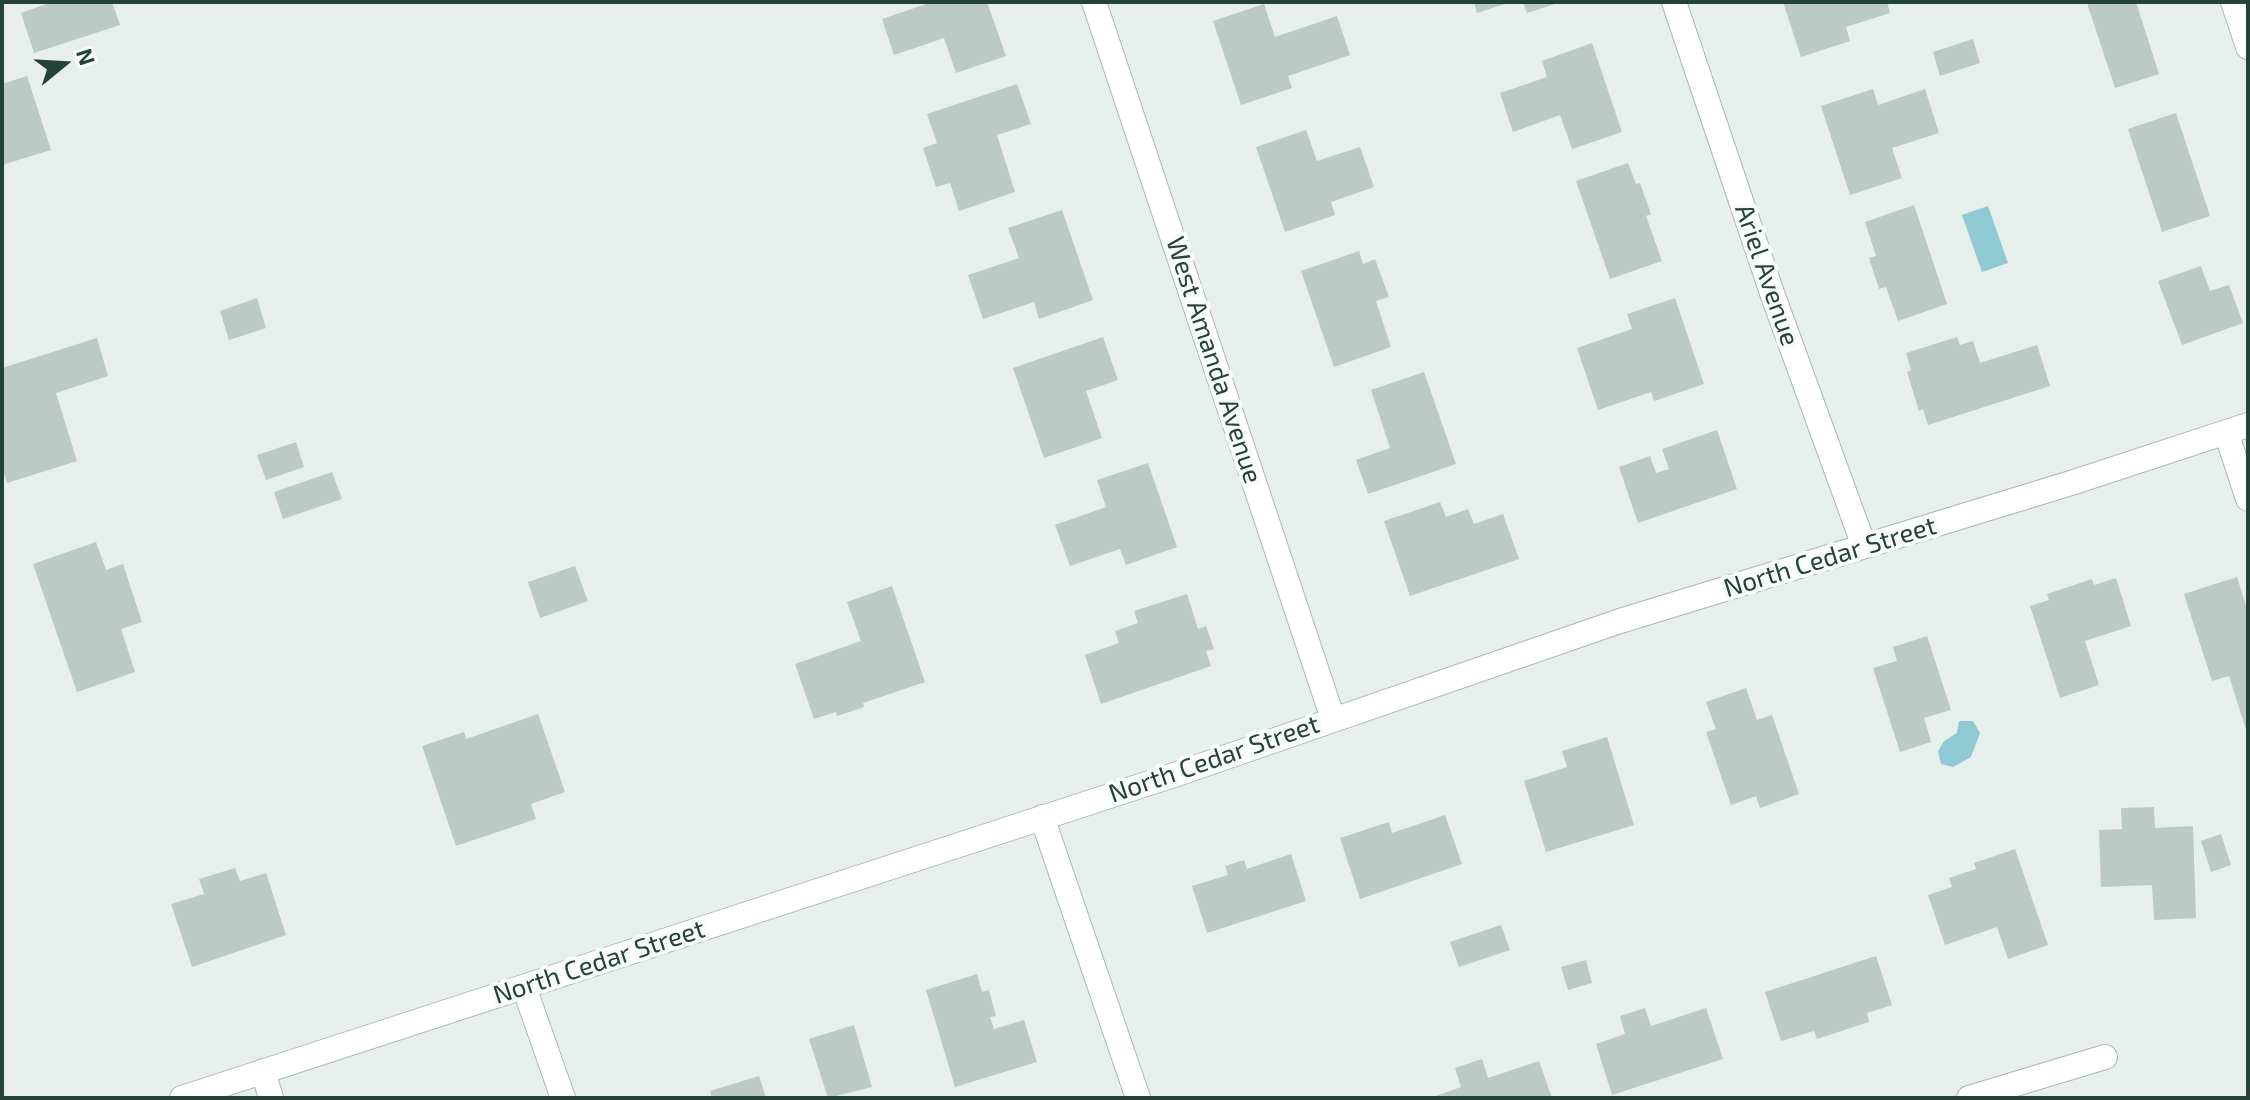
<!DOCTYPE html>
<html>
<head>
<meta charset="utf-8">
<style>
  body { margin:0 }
  #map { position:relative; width:2250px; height:1100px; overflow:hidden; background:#e6efeb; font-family:"Exo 2",sans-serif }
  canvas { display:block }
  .frame { position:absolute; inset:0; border:4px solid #24423a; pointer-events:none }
  .north { position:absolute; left:24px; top:24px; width:80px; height:80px; -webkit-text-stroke:6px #f7fbf9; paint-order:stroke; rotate:72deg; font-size:22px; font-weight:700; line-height:32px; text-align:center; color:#24423a }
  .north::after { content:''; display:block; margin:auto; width:28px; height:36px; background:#24423a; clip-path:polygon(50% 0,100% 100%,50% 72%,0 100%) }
</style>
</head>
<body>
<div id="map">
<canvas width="2250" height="1100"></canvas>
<div class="frame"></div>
<div class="north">N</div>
</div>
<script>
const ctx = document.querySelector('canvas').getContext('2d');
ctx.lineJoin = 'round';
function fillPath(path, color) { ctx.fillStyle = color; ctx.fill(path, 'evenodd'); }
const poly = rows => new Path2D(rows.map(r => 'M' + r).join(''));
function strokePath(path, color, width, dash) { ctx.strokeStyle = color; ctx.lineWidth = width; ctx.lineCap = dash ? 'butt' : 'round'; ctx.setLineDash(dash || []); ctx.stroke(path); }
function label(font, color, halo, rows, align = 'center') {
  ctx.font = font + ' "Exo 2",sans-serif'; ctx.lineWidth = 8; ctx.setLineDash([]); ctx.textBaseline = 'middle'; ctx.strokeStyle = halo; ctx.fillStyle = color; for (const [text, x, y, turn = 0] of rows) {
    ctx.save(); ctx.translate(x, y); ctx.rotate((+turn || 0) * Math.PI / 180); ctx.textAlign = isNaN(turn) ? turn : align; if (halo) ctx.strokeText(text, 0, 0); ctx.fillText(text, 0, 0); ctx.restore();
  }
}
fillPath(poly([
  [1988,206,2008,263,1982,272,1962,215],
  [1959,721,1973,721,1980,733,1971,757,1953,767,1941,764,1938,751,1944,741,1957,733]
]), '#8ec9d4');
fillPath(poly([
  [52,2,112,2,120,25,34,53,21,13],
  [932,2,987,2,1006,56,956,73,944,38,894,55,882,19],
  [1474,2,1508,2,1508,3,1477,13],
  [1523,2,1557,2,1558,3,1527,13],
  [1783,2,1887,2,1890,13,1846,27,1850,41,1801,57],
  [2136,2,2159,74,2115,88,2087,3],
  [1264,4,1275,37,1337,16,1350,55,1288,76,1292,88,1241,105,1213,21],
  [1973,39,1980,63,1940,76,1933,52],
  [1592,43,1622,132,1572,149,1560,115,1513,132,1500,93,1547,77,1542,61],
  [27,76,51,150,2,165,2,84],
  [1017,84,1031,124,997,135,1015,192,959,211,950,183,936,187,923,148,937,143,927,114],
  [1873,89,1878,105,1925,89,1939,133,1892,148,1902,178,1850,195,1821,106],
  [2176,113,2210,216,2162,232,2128,129],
  [1306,130,1317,161,1360,147,1374,187,1331,202,1335,215,1285,232,1256,147],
  [1628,163,1636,184,1640,183,1651,214,1646,216,1662,261,1610,279,1576,181],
  [1914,205,1947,304,1898,321,1886,287,1879,289,1869,258,1876,256,1865,222],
  [1062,210,1093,300,1039,319,1034,302,983,319,968,275,1019,258,1008,228],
  [1359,251,1363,264,1375,259,1389,297,1376,301,1391,347,1334,367,1301,271],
  [2201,266,2210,291,2229,285,2243,323,2182,345,2158,281],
  [257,298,266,328,229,340,220,311],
  [1675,298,1704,384,1654,401,1651,392,1598,410,1577,348,1632,329,1627,314],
  [1103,337,1118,380,1086,391,1102,438,1044,458,1013,368],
  [1957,337,1960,345,1973,341,1980,363,2037,345,2050,386,1928,425,1923,409,1919,411,1907,372,1911,370,1906,353],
  [97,338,108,376,56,393,77,461,7,483,2,467,2,368],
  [1424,372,1456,464,1368,494,1356,460,1390,448,1371,390],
  [1717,430,1737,489,1638,523,1619,467,1650,456,1656,473,1669,469,1662,449],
  [296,442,304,467,266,480,257,455],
  [1148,463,1177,547,1126,565,1120,549,1070,566,1055,525,1106,507,1097,480],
  [332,472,342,499,283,519,274,492],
  [1440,502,1446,517,1468,509,1474,524,1503,514,1519,559,1410,596,1384,521],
  [96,542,106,570,123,564,142,622,121,629,135,672,77,692,33,564],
  [575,566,588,601,540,618,528,582],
  [2237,577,2248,612,2247,733,2229,676,2212,681,2184,594],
  [2116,578,2131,626,2085,641,2099,685,2060,698,2030,606,2049,600,2047,594,2092,579,2094,585],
  [892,586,925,682,863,703,864,707,837,716,836,712,814,719,795,664,861,641,847,602],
  [1187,594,1198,629,1206,626,1214,649,1206,651,1211,666,1101,704,1085,655,1119,643,1115,631,1138,623,1134,611],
  [1927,636,1951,710,1924,718,1931,742,1900,752,1873,668,1897,661,1893,647],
  [1746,688,1757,720,1772,715,1799,794,1760,808,1756,796,1731,805,1706,732,1716,729,1706,702],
  [538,714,565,792,531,804,536,819,456,846,422,746,464,732,466,739],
  [1607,737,1634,825,1546,852,1524,781,1567,767,1562,751],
  [2154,807,2155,828,2193,826,2196,918,2154,920,2152,885,2101,887,2099,830,2122,829,2121,808],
  [1445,815,1462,864,1360,899,1340,838,1389,822,1392,833],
  [2221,834,2231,865,2211,872,2201,841],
  [2015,849,2048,945,2008,959,1997,927,1945,945,1928,895,1952,887,1949,878,1976,869,1974,863],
  [1291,854,1306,901,1207,933,1192,886,1228,875,1225,866,1244,860,1247,869],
  [235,868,240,881,266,873,286,935,192,967,171,904,204,894,199,879],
  [1501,925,1510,950,1459,967,1450,942],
  [1876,956,1892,1005,1867,1013,1869,1022,1817,1039,1814,1031,1781,1041,1765,992],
  [1586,960,1592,983,1568,990,1561,967],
  [977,974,982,992,989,990,996,1016,990,1017,994,1029,1024,1020,1037,1062,955,1087,926,990],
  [1645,1008,1651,1026,1706,1008,1723,1059,1612,1095,1596,1044,1625,1034,1620,1016],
  [854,1025,872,1087,828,1098,809,1039],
  [1482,1059,1488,1078,1539,1061,1552,1098,1430,1098,1461,1087,1455,1068],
  [759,1076,766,1098,712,1098,710,1091]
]), '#bbcac4');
const minor = poly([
  [1094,2,1333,719],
  [1674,2,1772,293,1864,546],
  [2233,2,2248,47],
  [2226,432,2248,499],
  [1042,817,1138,1098],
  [524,987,563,1098],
  [263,1071,271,1098],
  [182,1098,1177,774,1620,621,2071,483,2248,425],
  [1969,1098,2105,1057]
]);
strokePath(minor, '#a8b8b2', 26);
strokePath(minor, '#fff', 24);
label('26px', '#24423a', '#f7fbf9', [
  ["Ariel Avenue",1767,275,71],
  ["West Amanda Avenue",1214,360,72],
  ["North Cedar Street",1830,557,-17],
  ["North Cedar Street",1214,759,-19],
  ["North Cedar Street",599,962,-18]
]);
</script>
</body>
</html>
